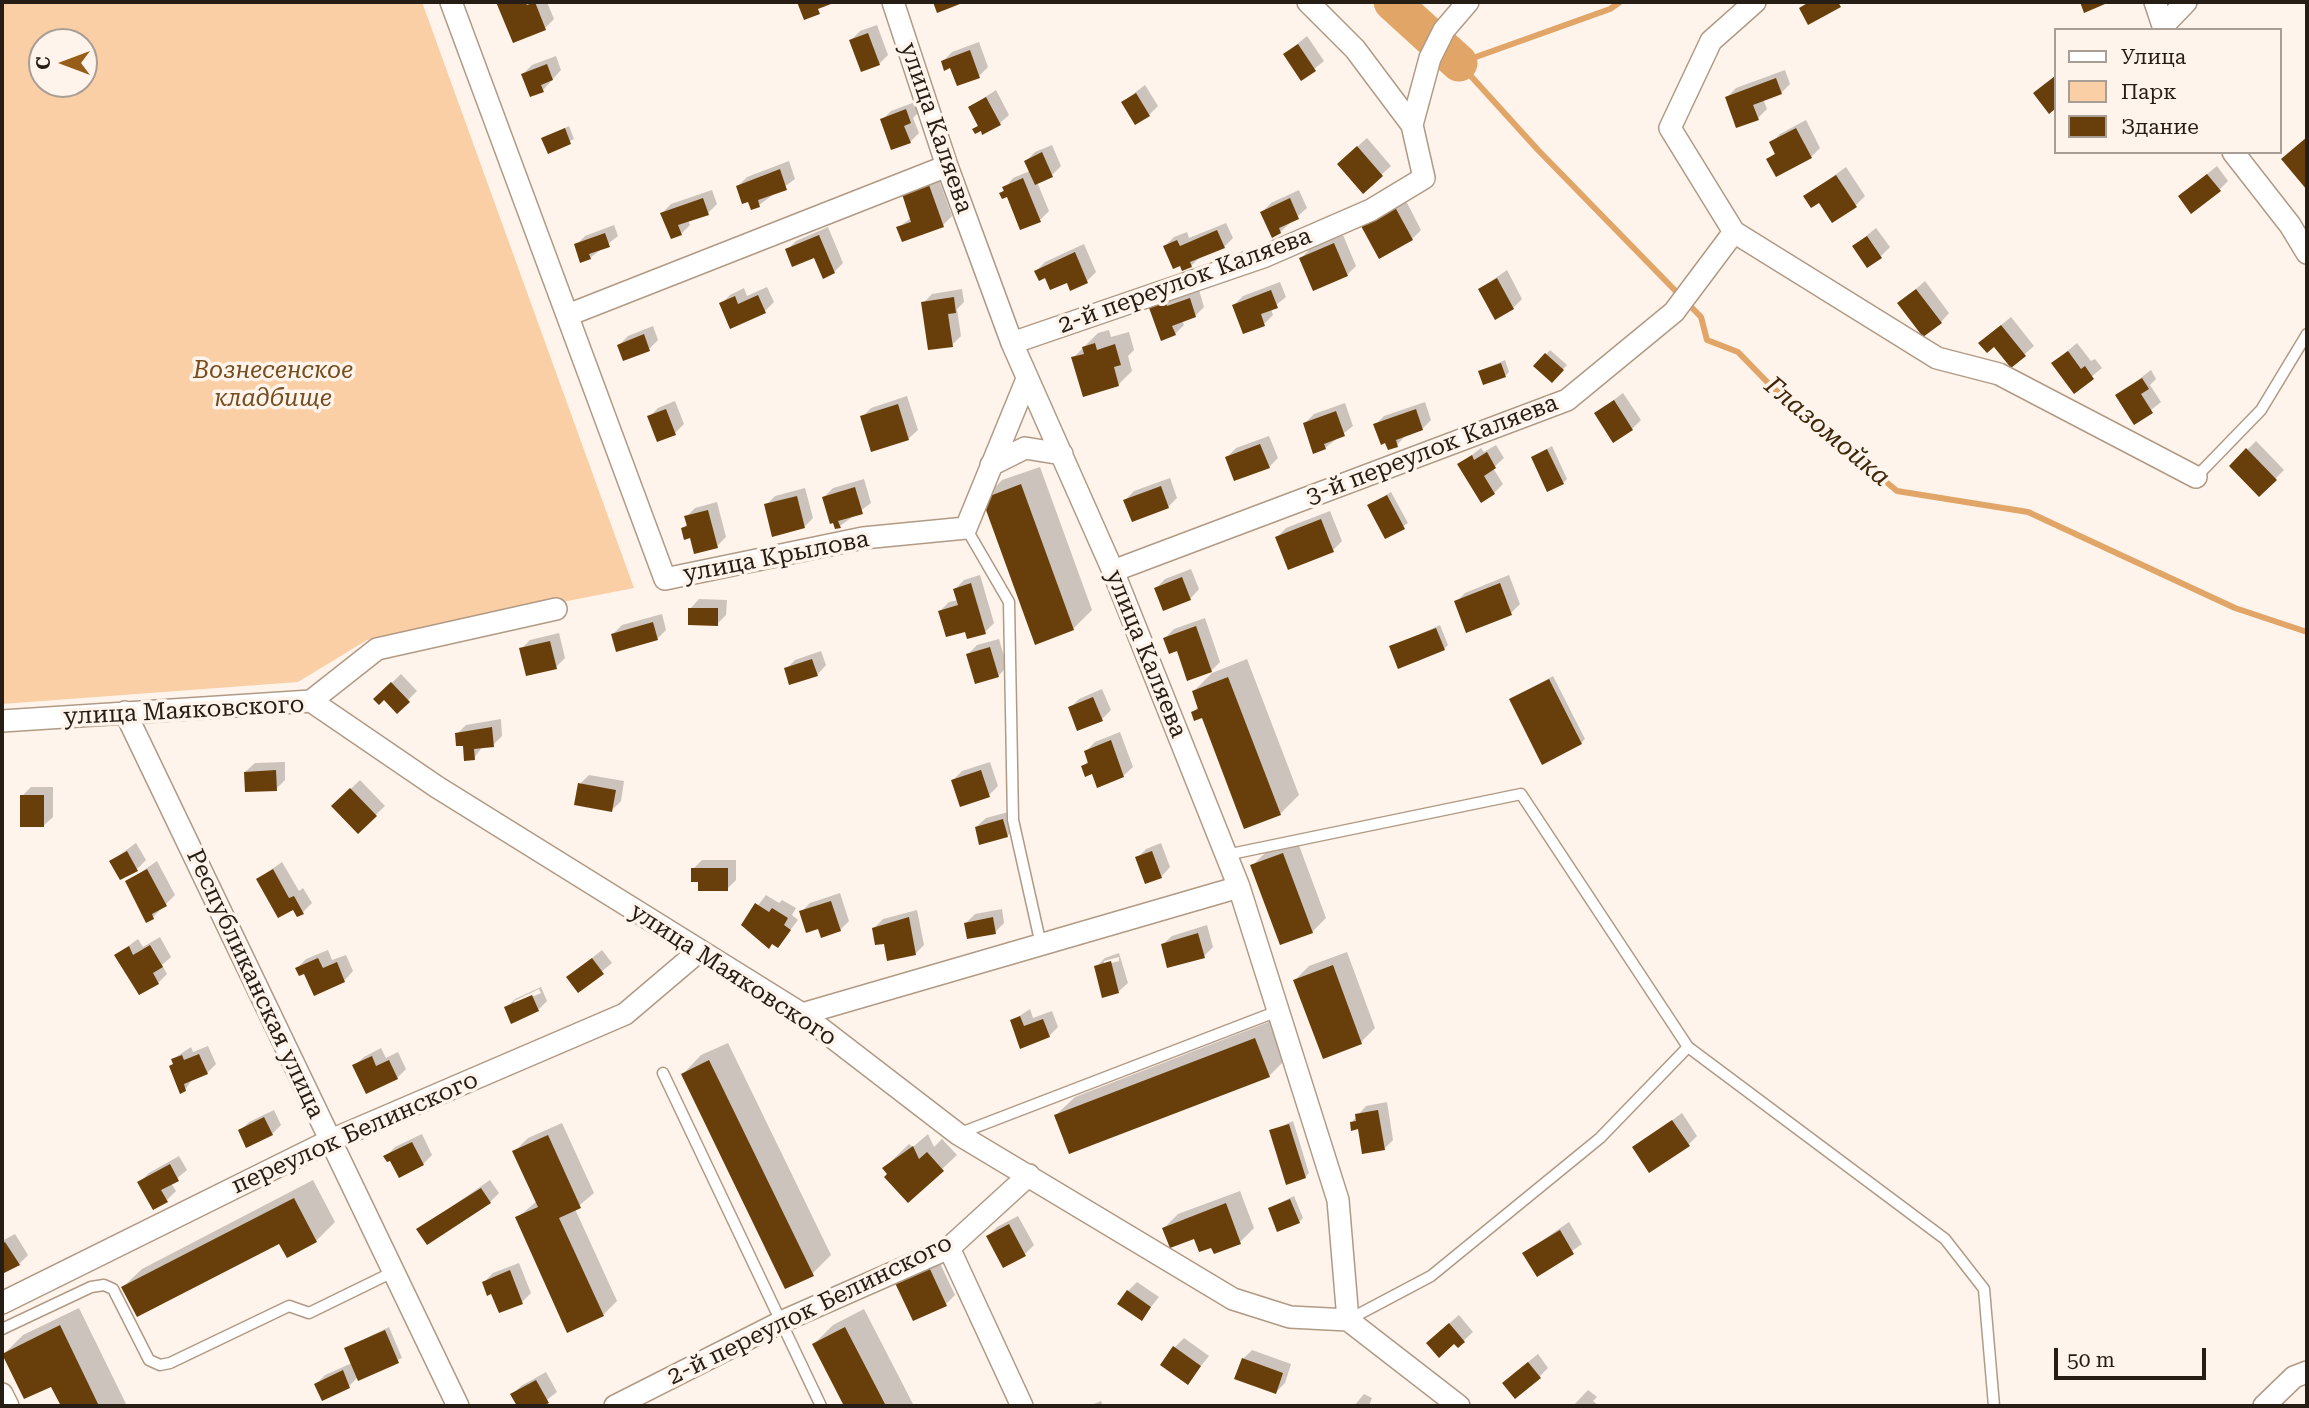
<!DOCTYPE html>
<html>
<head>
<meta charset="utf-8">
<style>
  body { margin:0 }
  #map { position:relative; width:2309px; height:1408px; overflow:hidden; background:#fef4eb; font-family:"Roboto Serif",serif }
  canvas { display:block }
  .frame { position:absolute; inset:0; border:4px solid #261d15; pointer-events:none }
  .legend { position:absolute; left:2054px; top:28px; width:228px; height:126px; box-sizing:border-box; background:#fef4eb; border:2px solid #a89e95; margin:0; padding:9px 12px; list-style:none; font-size:21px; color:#261d15 }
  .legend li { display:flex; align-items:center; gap:14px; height:35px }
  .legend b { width:35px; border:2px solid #a89e95 }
  .north { position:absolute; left:28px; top:28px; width:70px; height:70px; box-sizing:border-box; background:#fef4eb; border:2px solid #a89e95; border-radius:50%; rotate:270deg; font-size:19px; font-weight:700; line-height:28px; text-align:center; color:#261d15 }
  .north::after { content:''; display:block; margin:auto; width:24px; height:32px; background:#965e18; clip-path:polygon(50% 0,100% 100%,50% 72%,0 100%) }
  .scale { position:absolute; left:2054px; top:1348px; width:152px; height:32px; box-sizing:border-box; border:4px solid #261d15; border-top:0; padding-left:9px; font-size:21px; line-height:24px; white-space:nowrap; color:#261d15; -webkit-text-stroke:5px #fef4eb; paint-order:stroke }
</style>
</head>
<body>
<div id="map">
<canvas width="2309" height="1408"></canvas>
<div class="frame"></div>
<ul class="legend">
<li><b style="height:9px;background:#fff"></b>Улица</li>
<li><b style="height:19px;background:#facfa5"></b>Парк</li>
<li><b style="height:19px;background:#683f0b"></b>Здание</li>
</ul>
<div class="north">С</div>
<div class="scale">50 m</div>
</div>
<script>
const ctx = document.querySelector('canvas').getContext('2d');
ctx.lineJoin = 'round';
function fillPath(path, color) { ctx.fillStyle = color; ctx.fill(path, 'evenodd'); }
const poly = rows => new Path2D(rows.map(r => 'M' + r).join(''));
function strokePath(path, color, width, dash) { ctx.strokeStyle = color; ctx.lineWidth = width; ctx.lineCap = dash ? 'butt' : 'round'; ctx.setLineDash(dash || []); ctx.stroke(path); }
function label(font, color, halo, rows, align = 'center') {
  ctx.font = font + ' "Roboto Serif",serif'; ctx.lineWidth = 7; ctx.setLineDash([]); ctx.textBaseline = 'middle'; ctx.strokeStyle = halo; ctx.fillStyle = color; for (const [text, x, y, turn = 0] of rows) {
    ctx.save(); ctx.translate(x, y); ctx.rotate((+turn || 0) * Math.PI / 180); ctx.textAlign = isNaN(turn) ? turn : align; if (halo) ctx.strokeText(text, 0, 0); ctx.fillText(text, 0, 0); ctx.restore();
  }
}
fillPath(poly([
  [2,2,422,2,634,588,367,640,298,682,2,704],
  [42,42,84,42,84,84,42,84]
]), '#facfa5');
fillPath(poly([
  [498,2,547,2,554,19,545,28,514,41],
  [877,25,888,55,879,64,851,40,860,31],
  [1307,36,1324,61,1302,79,1285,54],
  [979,42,988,67,979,76,943,61,952,52],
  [556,56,561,70,543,90,523,74,532,65],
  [1785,70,1790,84,1781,93,1763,99,1767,109,1758,118,1727,97,1736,88],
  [1145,85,1158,106,1149,115,1123,102],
  [996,90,1009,115,999,124,974,129,979,124,970,107],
  [915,102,919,112,913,118,919,133,910,142,882,120,891,111],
  [1806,120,1820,148,1811,157,1769,159,1776,152,1771,143,1780,134],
  [569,126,574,139,549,151,543,138],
  [1367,138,1391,166,1363,191,1348,155],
  [1052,145,1061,166,1052,175,1037,182,1049,211,1040,220,1001,193,1013,178,1030,171,1026,161,1035,152],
  [789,161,795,179,759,205,738,186,747,177],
  [2217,166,2228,181,2219,190,2180,196],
  [1846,167,1865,196,1856,205,1806,196],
  [938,177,952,216,943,225,898,228,912,217,904,195],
  [712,190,717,204,708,213,688,220,690,225,681,234,662,213,671,204],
  [1299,190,1307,208,1280,232,1262,212,1271,203],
  [1405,199,1421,230,1412,239,1363,227],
  [1226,223,1233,238,1224,247,1201,256,1191,266,1165,246,1174,237,1187,232,1189,238],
  [614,225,618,236,590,258,576,245,585,236],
  [828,227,843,263,834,272,814,256,787,250,796,241],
  [1876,228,1890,247,1881,256,1854,246],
  [1343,235,1356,266,1347,275,1301,258,1310,249],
  [1084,244,1096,272,1087,281,1071,288,1068,280,1036,271,1045,262],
  [1507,270,1522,299,1513,308,1480,289],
  [1925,281,1949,313,1941,322,1900,303],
  [1280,282,1286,297,1271,309,1273,315,1264,324,1234,305,1243,296],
  [767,287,774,302,765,311,721,304,730,295,744,288,747,296],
  [962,289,964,302,957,309,961,336,952,345,923,303,932,294],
  [1199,290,1204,307,1195,316,1182,320,1184,325,1175,334,1150,305,1173,291,1176,298],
  [2011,317,2034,346,2011,366,1990,334],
  [653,326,658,340,649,349,619,345,628,336],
  [1109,330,1111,337,1129,332,1134,350,1128,356,1132,371,1118,385,1073,358,1098,333],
  [2077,343,2091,361,2095,359,2102,368,2074,391,2053,363],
  [1550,350,1567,365,1552,381,1536,366],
  [1505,360,1509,372,1505,376,1480,371],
  [2151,370,2156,379,2150,385,2161,402,2135,423,2117,396],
  [1623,393,1641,420,1632,429,1596,413],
  [907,396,918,430,908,439,862,417,871,408],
  [675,401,684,424,675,433,649,417,658,408],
  [1425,402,1431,420,1422,429,1406,435,1397,445,1375,425,1384,416],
  [1345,403,1353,426,1325,448,1305,423,1314,414],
  [1269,436,1278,458,1269,467,1227,457,1236,448],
  [2256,441,2284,470,2259,495,2231,466],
  [1496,445,1504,458,1493,468,1503,484,1494,493,1459,465,1481,448,1484,452],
  [1552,446,1567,479,1563,483,1533,457],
  [1040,467,1092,610,1073,629,984,499,1002,480],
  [1170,478,1177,498,1168,507,1125,500,1134,491],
  [864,479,871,503,840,526,824,497,833,488],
  [805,488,813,518,804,527,766,505,775,496],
  [1391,492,1408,523,1386,537,1369,506],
  [717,502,726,537,717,546,691,536,683,528,688,523,686,517,695,508],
  [1330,511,1342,541,1333,550,1289,568,1277,537,1286,528],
  [1191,569,1199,589,1190,599,1156,588,1165,579],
  [980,575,994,623,985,632,966,629,940,611,949,602,958,600,955,589,964,580],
  [1509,575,1520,604,1511,613,1456,602,1465,593],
  [699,599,727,600,726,615,717,624,690,609],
  [662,614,666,630,657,639,613,634,622,625],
  [1205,618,1220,662,1211,671,1165,638,1174,629],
  [1440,625,1448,645,1444,649,1391,647],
  [559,633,565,658,556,667,521,649,530,640],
  [999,639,1007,667,998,676,968,654,977,645],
  [821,651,826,665,817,675,786,669,795,660],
  [1247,659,1299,795,1280,814,1203,716,1193,712,1199,706,1194,691,1212,673],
  [401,674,417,691,397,711,385,698,375,699],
  [1553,676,1585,739,1581,743,1511,700],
  [1102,689,1111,710,1102,719,1070,708,1079,699],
  [501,719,502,736,493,745,483,746,474,758,457,734,466,725],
  [1120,732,1133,767,1123,776,1093,772,1083,767,1089,760,1086,751,1095,742],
  [285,762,285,780,276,789,245,772,255,763],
  [990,762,998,786,989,795,953,780,962,771],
  [589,775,624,781,621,801,612,810,580,784],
  [360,780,385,806,358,832,333,806],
  [31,787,53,787,53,817,43,826,22,796],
  [1012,811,1016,827,1007,836,976,827,986,818],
  [1297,840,1326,918,1312,932,1252,866,1266,852],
  [136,843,146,860,137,869,111,861],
  [1161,843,1170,867,1161,877,1137,858,1146,849],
  [702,860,736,860,736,880,727,889,699,880,693,869],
  [157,861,175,895,153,917,127,882],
  [282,862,299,891,303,888,312,903,303,912,258,879],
  [840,893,849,921,840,930,801,912,810,903],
  [766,895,779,903,782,900,796,908,792,915,798,920,778,946,773,943,769,947,743,925],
  [1002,909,1004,923,995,932,966,923,975,914],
  [917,910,924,945,915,954,885,942,874,928,883,919],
  [1207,925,1213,947,1204,956,1162,945,1172,936],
  [160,937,171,957,162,965,167,974,158,983,116,955,138,939,143,947],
  [328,950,332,960,346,955,353,971,344,981,297,968,306,959],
  [602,950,612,963,578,991,568,977],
  [1347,952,1375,1028,1361,1042,1324,1056,1295,980,1309,966],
  [1119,953,1128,983,1118,992,1096,967,1105,958],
  [1119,957,1119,961,1104,965,1104,961],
  [541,987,547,1001,538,1010,506,1008,515,999],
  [539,989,541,993,514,1005,514,1001],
  [1030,1009,1033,1018,1052,1011,1058,1027,1049,1036,1021,1046,1012,1021],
  [1274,1020,1288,1057,1269,1076,1056,1115,1075,1097],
  [728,1043,831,1255,812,1274,683,1074,701,1055],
  [208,1046,216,1064,207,1073,193,1078,185,1090,173,1059,191,1047,193,1052],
  [381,1048,386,1058,398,1052,406,1069,397,1078,354,1066,364,1057],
  [1387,1102,1393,1140,1384,1149,1351,1123,1366,1106],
  [274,1110,281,1125,272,1134,240,1131,249,1122],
  [1682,1113,1697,1136,1688,1145,1634,1148],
  [1293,1121,1309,1173,1305,1177,1271,1131],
  [562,1123,594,1193,575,1209,617,1301,603,1315,517,1218,537,1201,514,1152,528,1138],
  [422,1134,432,1155,423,1164,386,1156,395,1147],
  [928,1134,934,1147,942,1139,957,1155,908,1201,884,1168,909,1144,913,1147],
  [179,1156,187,1170,171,1183,176,1191,167,1200,140,1182,149,1173],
  [313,1180,335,1222,316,1241,280,1241,123,1287,142,1269],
  [490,1180,499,1193,490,1202,418,1230],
  [1240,1191,1254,1228,1240,1242,1212,1246,1195,1237,1164,1228,1178,1214],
  [1294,1196,1303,1218,1299,1222,1270,1208],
  [1018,1216,1034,1245,1025,1254,988,1236,997,1227],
  [1569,1222,1582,1244,1537,1275,1524,1253],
  [15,1234,28,1255,19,1264,2,1272,2,1241],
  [938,1259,955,1295,946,1304,897,1283],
  [519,1263,531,1293,522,1302,492,1292,484,1282,493,1273],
  [1137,1282,1159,1297,1141,1319,1128,1291],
  [79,1308,127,1406,63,1406,52,1384,4,1354,23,1335],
  [864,1309,914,1406,846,1406,814,1344,833,1325],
  [1459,1315,1473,1332,1458,1346,1437,1334],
  [389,1327,402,1358,358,1377,349,1386,323,1399,316,1384,325,1375,352,1363,346,1348],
  [1184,1338,1209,1356,1188,1382,1175,1347],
  [1252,1350,1291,1364,1285,1383,1276,1392,1243,1359],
  [1538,1354,1548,1368,1539,1377,1513,1374],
  [546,1372,557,1392,539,1406,519,1406,512,1395,521,1386],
  [1588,1390,1597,1397,1593,1401,1599,1406,1573,1406],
  [1364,1394,1372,1398,1369,1406,1354,1406],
  [1101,1401,1103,1406,1089,1406]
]), '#0003');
strokePath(poly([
  [1620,2,1610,9,1459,63,1538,150,1701,317,1707,340,1738,352,1771,386,1897,491,2028,512,2235,608,2307,632]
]), '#e1a568', 6);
strokePath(poly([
  [1392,2,1459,63]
]), '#e1a568', 37);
fillPath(poly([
  [496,2,525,2,527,5,535,2,546,30,513,43],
  [797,2,836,2,818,9,820,14,804,20],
  [933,2,965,2,937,13],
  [1809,2,1838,2,1841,7,1808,25,1799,8],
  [2080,2,2104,2,2105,4,2084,13],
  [868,33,880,65,861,72,849,40],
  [1298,44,1316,71,1301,81,1283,54],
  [970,50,980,78,957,86,950,68,944,71,941,61],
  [547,64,553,80,541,85,544,92,530,97,521,74],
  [2055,76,2055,109,2049,114,2033,93],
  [1776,78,1782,94,1753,105,1759,120,1736,128,1725,97],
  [1136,93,1150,116,1135,125,1121,102],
  [986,97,1001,125,982,135,981,131,975,134,972,129,978,126,968,107],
  [906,109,911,123,904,126,911,143,891,150,880,119],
  [565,128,571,144,548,154,541,138],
  [1796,128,1812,158,1776,177,1766,159,1775,154,1769,142],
  [2307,137,2307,190,2281,159],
  [1357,146,1383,176,1363,194,1337,164],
  [1042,152,1053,177,1035,185,1024,161],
  [780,169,787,190,758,200,760,207,751,210,748,202,742,204,736,186],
  [2207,174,2221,191,2191,214,2178,196],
  [1836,175,1857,207,1832,223,1819,203,1811,208,1803,196],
  [1023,178,1041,222,1020,230,1007,197,1002,199,999,193,1004,191,1002,187],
  [929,185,944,227,902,242,896,227,911,222,902,194],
  [703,198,709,215,678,225,682,235,671,239,660,213],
  [1290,198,1299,219,1279,228,1281,233,1272,238,1260,212],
  [1395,207,1413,240,1379,259,1361,226],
  [1217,230,1225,248,1190,262,1192,267,1182,271,1180,266,1173,269,1163,246,1177,240,1180,246],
  [605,233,610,247,589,254,591,259,580,263,574,244],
  [819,235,835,273,823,279,814,258,792,267,785,249],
  [1867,236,1882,258,1867,268,1852,246],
  [1334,243,1348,276,1313,291,1299,258],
  [1075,252,1088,283,1070,291,1067,283,1050,290,1045,278,1039,281,1034,271],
  [1497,278,1514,309,1495,320,1478,289],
  [1916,289,1942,323,1923,337,1897,303],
  [1271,290,1278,308,1261,314,1265,326,1243,334,1232,305],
  [758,295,766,313,730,329,719,303,735,296,738,304],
  [954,297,956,313,948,314,953,347,928,350,921,302],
  [1190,298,1196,317,1172,326,1176,335,1161,341,1148,305,1164,299,1167,306],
  [2001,325,2026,356,2011,368,1994,347,1987,353,1978,343],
  [644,334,650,351,623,361,617,345],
  [1095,343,1097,350,1115,344,1121,365,1114,367,1119,386,1083,397,1071,357,1084,354,1082,347],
  [2068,351,2081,369,2085,366,2094,379,2074,394,2051,363],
  [1545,353,1564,370,1552,383,1533,366],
  [1501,363,1506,377,1483,385,1478,371],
  [2142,378,2149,389,2141,394,2153,413,2134,425,2115,395],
  [1614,400,1633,430,1613,443,1594,413],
  [898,404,909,440,871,452,860,416],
  [666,409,676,435,657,442,647,416],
  [1416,409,1423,430,1396,440,1398,447,1388,450,1385,443,1381,445,1373,424],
  [1336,411,1345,436,1324,444,1326,449,1313,454,1303,423],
  [1260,444,1270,468,1234,481,1225,457],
  [2246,448,2277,480,2259,497,2229,466],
  [1547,449,1564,484,1547,492,1531,457],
  [1487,452,1496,468,1484,476,1495,494,1481,503,1457,464,1472,455,1474,460],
  [1021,484,1074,630,1035,645,982,499],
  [1161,486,1169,508,1132,522,1123,500],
  [855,487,863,514,838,521,841,528,835,529,833,523,830,524,822,497],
  [1387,495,1405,529,1385,539,1367,505],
  [797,496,805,528,772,537,764,504],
  [708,510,718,548,694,554,690,538,684,540,681,528,687,526,684,516],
  [1321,519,1334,552,1288,570,1275,537],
  [1182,577,1191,600,1163,611,1154,588],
  [971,583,986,634,967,639,965,632,946,637,938,611,958,605,953,589],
  [1500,583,1512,615,1466,633,1454,601],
  [688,608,718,608,718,626,688,625],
  [653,622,658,640,616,652,611,634],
  [1196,626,1212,672,1187,681,1177,651,1169,654,1163,638],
  [1436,628,1445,650,1398,669,1389,646],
  [550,641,557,669,526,676,519,648],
  [990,647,999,677,975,684,966,654],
  [812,659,818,676,789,685,784,668],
  [1228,677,1281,815,1244,829,1202,718,1194,721,1191,712,1198,709,1192,691],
  [1549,679,1582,744,1542,765,1509,699],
  [391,682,410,702,397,714,384,700,379,705,373,699],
  [1093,697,1103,721,1077,731,1068,707],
  [492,727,494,747,474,749,475,760,464,761,463,746,456,746,455,733],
  [1111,740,1124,777,1097,788,1092,774,1085,777,1081,766,1088,763,1084,751],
  [276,770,277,791,245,792,244,772],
  [981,770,990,797,960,807,951,780],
  [578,783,616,790,612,812,574,805],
  [350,788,377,816,358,834,331,806],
  [20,795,44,795,44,827,20,827],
  [1003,819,1008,837,979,845,975,827],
  [127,851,138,871,120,880,109,861],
  [1152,851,1162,878,1145,884,1135,857],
  [1283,853,1313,933,1280,945,1250,865],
  [691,868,728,868,728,891,698,891,698,882,691,882],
  [147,869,167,906,152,914,154,919,146,923,125,881],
  [273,869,289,898,294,896,304,914,297,917,293,910,278,918,256,879],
  [831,901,841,931,821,938,818,929,806,933,799,911],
  [755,903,769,912,772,908,788,918,784,925,791,930,778,948,772,944,769,949,741,925],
  [909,917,916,955,887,961,884,944,875,945,872,928],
  [993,917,996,934,967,939,964,923],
  [1198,933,1205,958,1167,968,1161,944],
  [150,945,163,967,153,973,159,984,139,995,114,955,129,946,133,955],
  [318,958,323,968,337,962,345,982,314,996,304,974,299,976,295,968],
  [592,958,604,974,578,993,566,977],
  [1111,961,1119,993,1102,998,1094,966],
  [1333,965,1362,1044,1323,1059,1293,980],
  [532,995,539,1011,511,1024,504,1007],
  [1020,1016,1024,1026,1043,1019,1050,1037,1020,1049,1010,1020],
  [1255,1038,1270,1077,1069,1154,1054,1115],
  [199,1054,208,1074,184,1084,186,1091,180,1094,169,1066,173,1064,171,1059,182,1055,184,1060],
  [372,1056,376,1066,389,1060,398,1079,366,1094,352,1065],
  [709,1060,814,1276,785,1289,681,1074],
  [1378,1110,1385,1150,1362,1154,1358,1129,1351,1131,1350,1122,1356,1121,1355,1114],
  [264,1117,273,1135,246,1148,238,1130],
  [1672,1120,1690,1146,1649,1173,1632,1147],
  [1289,1124,1306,1178,1286,1185,1269,1130],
  [548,1135,581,1208,559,1218,604,1316,567,1333,515,1217,538,1207,512,1151],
  [412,1142,424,1165,399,1178,390,1161,387,1162,383,1156],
  [913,1146,919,1159,927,1152,944,1171,908,1203,884,1177,887,1174,882,1168],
  [170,1164,179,1181,161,1190,168,1202,153,1210,137,1182],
  [481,1188,491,1203,427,1245,416,1229],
  [294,1198,317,1242,287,1258,279,1244,137,1317,121,1287],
  [1290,1199,1300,1223,1277,1232,1268,1208],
  [1226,1203,1241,1244,1214,1254,1211,1248,1199,1252,1194,1239,1170,1248,1162,1228],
  [1009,1224,1026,1256,1003,1268,986,1236],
  [1560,1230,1574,1254,1537,1277,1522,1253],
  [5,1242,20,1265,2,1274,2,1244],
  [929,1267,947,1306,913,1321,895,1283],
  [510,1270,523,1304,499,1313,491,1294,487,1296,482,1282],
  [1127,1290,1151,1307,1142,1321,1117,1304],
  [1449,1323,1465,1342,1458,1348,1454,1344,1439,1358,1426,1343],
  [60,1325,99,1406,61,1406,51,1387,24,1399,2,1354],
  [845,1327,886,1406,844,1406,812,1344],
  [385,1330,399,1363,358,1381,344,1348],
  [1173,1346,1201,1366,1188,1385,1160,1365],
  [1242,1358,1283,1373,1276,1394,1234,1379],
  [1528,1362,1541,1378,1515,1399,1502,1383],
  [343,1370,350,1388,322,1401,314,1384],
  [536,1380,549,1403,543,1406,517,1406,510,1394]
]), '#683f0b');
const service = poly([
  [2196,477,2261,410,2307,334],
  [966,528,1009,602,1013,820,1041,945],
  [1226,855,1521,794,1688,1047,1600,1138,1431,1276,1348,1320],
  [1688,1047,1945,1239,1984,1289,1994,1406],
  [663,1073,821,1406],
  [958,1134,1278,1011],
  [2,1329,91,1287,104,1285,113,1289,149,1360,160,1365,170,1363,289,1306,309,1313,393,1272]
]);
const minor = poly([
  [451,2,665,579,863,538,966,528,1027,379],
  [893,2,947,166,1012,343,1113,571,1239,887,1338,1200,1348,1320],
  [1755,2,1711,41,1670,128,1734,232,1937,358,1999,374,2196,477],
  [2155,2,2163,26],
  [2165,30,2163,26,2186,2],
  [1412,125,1430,58,1444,30,1468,2],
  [2233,152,2290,225,2307,253],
  [568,315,947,166],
  [1012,343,1263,257,1371,210,1424,178,1412,125,1355,49,1308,2],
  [991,465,1025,448,1062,454],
  [1113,571,1567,400,1674,312,1734,232],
  [311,701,377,649,556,609],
  [125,712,458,1406],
  [2,721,311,701,437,787,802,1014,958,1134,1233,1299,1290,1317,1348,1320,1459,1406],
  [802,1014,1239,887],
  [949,1248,1022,1406],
  [2,1303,329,1141,625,1014,698,952],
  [2,1394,8,1406],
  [615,1406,781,1322,949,1248,1029,1175],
  [2264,1406,2294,1377,2307,1372]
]);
strokePath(service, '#b19a85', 13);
strokePath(minor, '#b19a85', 24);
strokePath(service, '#fff', 10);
strokePath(minor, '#fff', 21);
label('24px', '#261d15', '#fef4eb', [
  ["улица Каляева",936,128,71],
  ["2-й переулок Каляева",1185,281,-20],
  ["3-й переулок Каляева",1432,450,-21],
  ["улица Крылова",776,557,-11],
  ["улица Каляева",1146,654,68],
  ["улица Маяковского",184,711,-3],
  ["улица Маяковского",733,975,33],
  ["Республиканская улица",255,984,65],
  ["переулок Белинского",355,1133,-24],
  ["2-й переулок Белинского",810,1310,-26]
]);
label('italic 24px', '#754d1f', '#fef4eb', [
  ["Вознесенское",273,371],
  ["кладбище",273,399]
]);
label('italic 26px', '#3f270c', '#fef4eb', [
  ["Глазомойка",1827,432,40]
]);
</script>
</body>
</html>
